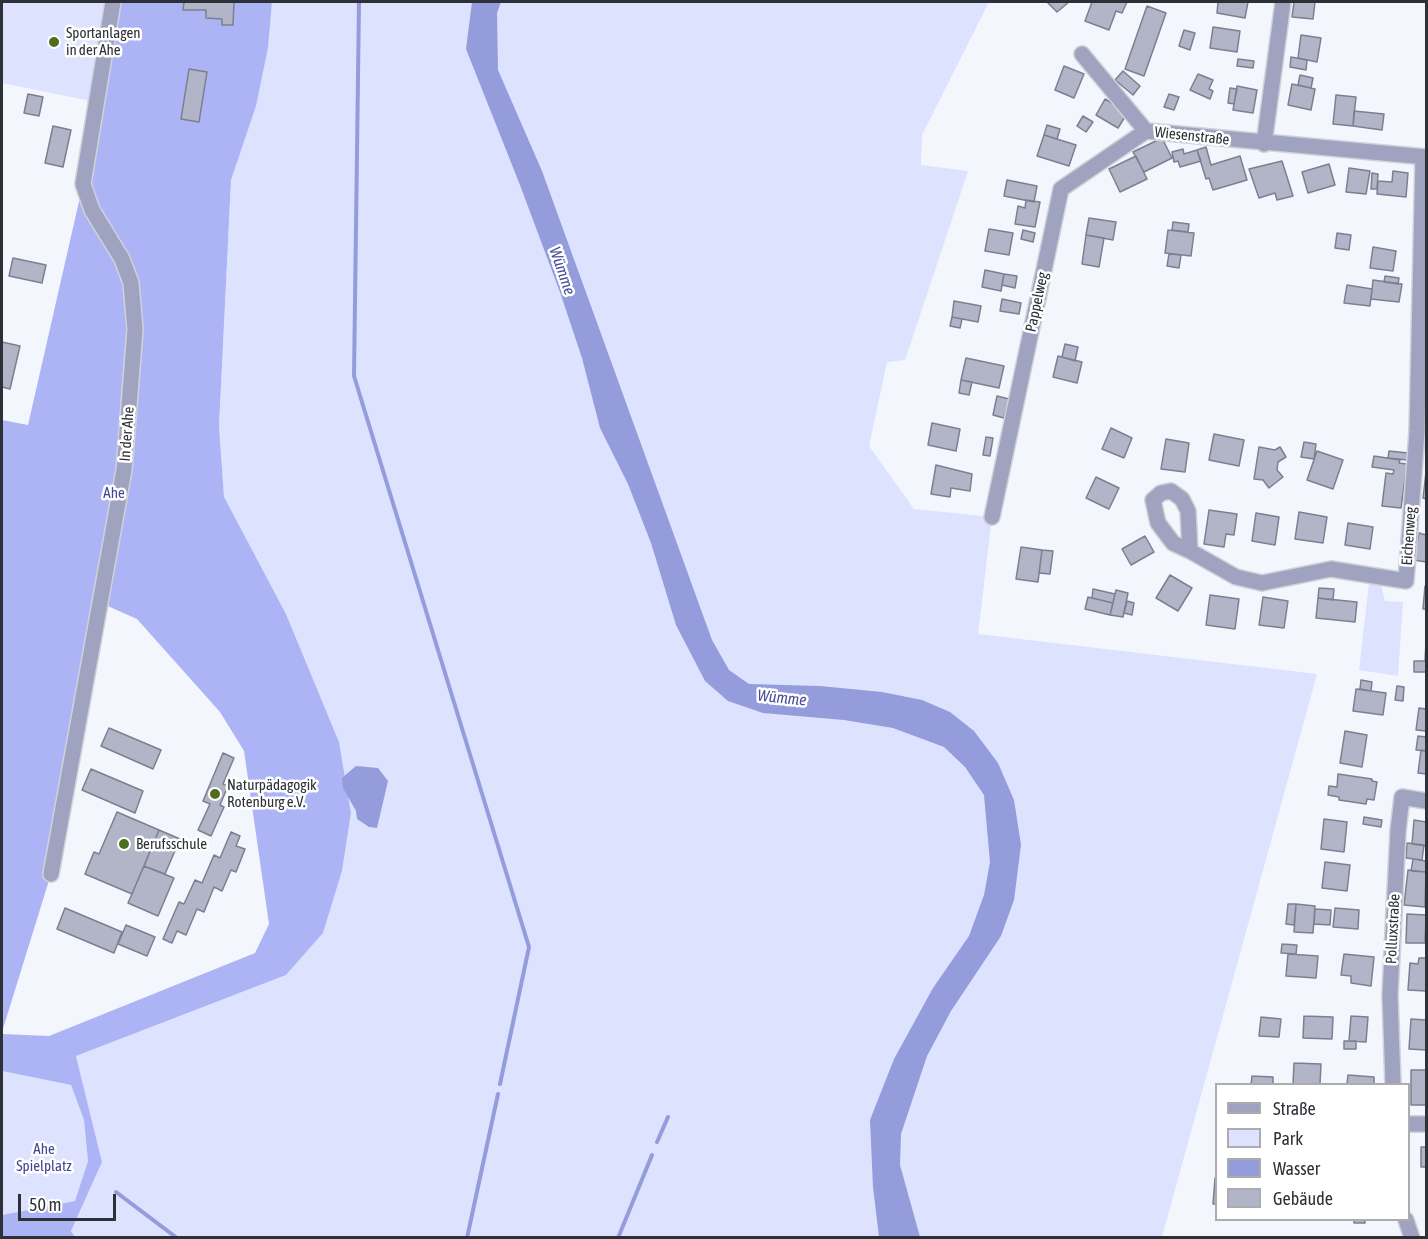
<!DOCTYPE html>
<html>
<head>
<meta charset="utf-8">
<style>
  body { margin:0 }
  #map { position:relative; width:1428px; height:1239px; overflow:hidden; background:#f4f6fd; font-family:"Asap Condensed",sans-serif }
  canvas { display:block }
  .frame { position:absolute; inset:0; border:3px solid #2e3037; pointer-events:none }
  .legend { position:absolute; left:1215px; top:1083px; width:195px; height:138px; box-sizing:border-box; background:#fff; border:2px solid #abacaf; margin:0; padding:8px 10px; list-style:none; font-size:18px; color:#2e3037 }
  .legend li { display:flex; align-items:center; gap:12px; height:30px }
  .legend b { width:30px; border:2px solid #abacaf }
  .scale { position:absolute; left:18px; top:1194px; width:98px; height:27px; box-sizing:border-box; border:3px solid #2e3037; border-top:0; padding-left:8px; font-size:18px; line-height:21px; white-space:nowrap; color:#2e3037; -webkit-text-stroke:4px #fff; paint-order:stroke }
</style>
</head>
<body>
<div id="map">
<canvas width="1428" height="1239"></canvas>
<div class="frame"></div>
<ul class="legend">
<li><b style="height:8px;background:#9fa3c0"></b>Straße</li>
<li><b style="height:16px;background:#dde2fe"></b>Park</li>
<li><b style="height:16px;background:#949cdb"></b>Wasser</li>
<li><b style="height:16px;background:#b2b5c8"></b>Gebäude</li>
</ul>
<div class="scale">50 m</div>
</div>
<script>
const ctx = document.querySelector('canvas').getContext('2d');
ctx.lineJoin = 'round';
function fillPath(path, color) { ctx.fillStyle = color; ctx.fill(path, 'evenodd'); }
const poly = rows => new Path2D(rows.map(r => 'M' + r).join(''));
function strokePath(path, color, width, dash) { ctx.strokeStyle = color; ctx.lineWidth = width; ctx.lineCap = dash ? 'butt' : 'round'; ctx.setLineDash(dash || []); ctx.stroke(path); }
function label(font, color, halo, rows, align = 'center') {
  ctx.font = font + ' "Asap Condensed",sans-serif'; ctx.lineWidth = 5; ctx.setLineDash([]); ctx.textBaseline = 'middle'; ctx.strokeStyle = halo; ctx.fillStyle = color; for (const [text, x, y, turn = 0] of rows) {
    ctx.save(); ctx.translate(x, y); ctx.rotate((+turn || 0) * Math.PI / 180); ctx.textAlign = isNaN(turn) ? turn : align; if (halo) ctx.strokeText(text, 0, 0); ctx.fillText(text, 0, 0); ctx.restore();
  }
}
fillPath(poly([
  [2,2,113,2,96,102,2,83],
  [272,2,989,2,922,135,921,165,968,171,905,360,887,362,869,446,914,509,992,517,978,634,1317,674,1162,1237,75,1238,71,1231,102,1162,76,1056,286,975,323,933,342,871,351,813,339,742,286,614,224,498,219,426,231,180,256,105,268,48],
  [1369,583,1381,585,1385,601,1403,602,1398,676,1359,670],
  [2,1071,71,1085,84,1120,88,1161,75,1201,2,1215]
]), '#dde2fe');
fillPath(poly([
  [113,2,272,2,268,48,256,106,231,180,219,426,224,497,286,614,339,742,351,813,342,871,323,933,286,975,76,1056,102,1162,71,1231,75,1237,2,1237,2,1215,75,1201,88,1161,84,1120,71,1085,2,1071,2,1034,49,1036,255,953,269,924,244,751,220,712,137,619,101,603,51,874,2,1032,2,420,28,425,83,184]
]), '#acb4f5');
fillPath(poly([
  [472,2,501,2,497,13,498,70,542,171,712,640,729,670,749,684,820,686,882,692,922,700,950,712,974,731,998,763,1014,800,1021,845,1014,900,1001,936,951,1011,927,1056,901,1134,900,1165,920,1237,879,1237,873,1187,870,1120,894,1059,933,988,969,936,984,895,990,862,984,795,965,767,944,747,893,728,844,720,763,713,728,701,705,681,676,625,651,543,628,484,600,428,582,358,561,295,520,185,466,49],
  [356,766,378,768,388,781,377,828,369,827,357,819,356,811,343,788,342,778]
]), '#949cdb');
strokePath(poly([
  [359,2,354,376,529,947,500,1084],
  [657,1142,668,1117],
  [116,1192,177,1238],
  [467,1238,498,1094],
  [618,1238,652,1155]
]), '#949cdb', 4);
const building = poly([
  [184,2,234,2,233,25,222,25,222,19,206,18,206,10,183,10,184,2],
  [1047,2,1069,2,1057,12,1047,2],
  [1092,2,1127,2,1122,13,1116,11,1109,30,1085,21,1092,2],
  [1218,2,1248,2,1245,18,1217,13,1218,2],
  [1294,2,1315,2,1313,19,1292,17,1294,2],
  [1147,6,1166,13,1144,76,1125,69,1147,6],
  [1213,27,1240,31,1237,52,1210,48,1213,27],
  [1184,30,1195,33,1190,50,1179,46,1184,30],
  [1301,35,1321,38,1317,62,1298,58,1301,35],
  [1291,57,1307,60,1306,70,1290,67,1291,57],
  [1238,59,1254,61,1253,68,1237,66,1238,59],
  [1064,66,1084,74,1074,98,1055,90,1064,66],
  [189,69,207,72,199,122,181,119,189,69],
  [1123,71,1140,86,1133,95,1115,80,1123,71],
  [1198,74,1213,80,1209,89,1213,91,1210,99,1190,90,1198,74],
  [1300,75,1313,78,1311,88,1298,85,1300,75],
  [1292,84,1315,89,1311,110,1288,105,1292,84],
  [1237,86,1257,90,1253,113,1233,110,1237,86],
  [1230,88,1237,89,1234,104,1228,103,1230,88],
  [28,94,43,97,39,116,24,113,28,94],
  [1169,94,1179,97,1174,110,1164,107,1169,94],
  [1336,95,1356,97,1353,126,1333,124,1336,95],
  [1105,99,1128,112,1118,128,1096,115,1105,99],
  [1354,111,1384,114,1382,130,1353,126,1354,111],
  [1083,116,1093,122,1086,132,1077,126,1083,116],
  [1047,125,1060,129,1057,139,1044,135,1047,125],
  [53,126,71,130,63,167,45,163,53,126],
  [1044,135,1076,145,1069,166,1037,156,1044,135],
  [1162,138,1172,158,1144,172,1133,152,1162,138],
  [1206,147,1211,165,1240,156,1247,180,1213,190,1209,178,1206,179,1197,150,1206,147],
  [1183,149,1184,154,1197,150,1201,161,1180,167,1178,161,1174,162,1172,152,1183,149],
  [1136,156,1147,179,1120,192,1109,169,1136,156],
  [1282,161,1293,196,1277,200,1275,193,1259,198,1249,169,1282,161],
  [1329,164,1335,185,1308,193,1302,172,1329,164],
  [1349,168,1370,171,1366,194,1346,192,1349,168],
  [1393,171,1408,173,1406,197,1377,194,1378,181,1392,182,1393,171],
  [1372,173,1378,174,1377,189,1371,189,1372,173],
  [1007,180,1037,186,1034,202,1004,196,1007,180],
  [1026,200,1040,202,1035,227,1015,224,1018,206,1025,208,1026,200],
  [1089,218,1116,222,1113,240,1086,235,1089,218],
  [1173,222,1189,224,1188,232,1172,230,1173,222],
  [989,229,1013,233,1009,255,985,251,989,229],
  [1023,230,1035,233,1033,242,1021,239,1023,230],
  [1168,230,1194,233,1191,256,1165,253,1168,230],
  [1337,233,1351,235,1349,250,1335,248,1337,233],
  [1086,235,1104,238,1099,267,1082,264,1086,235],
  [1373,247,1396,251,1393,271,1370,268,1373,247],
  [1169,254,1181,255,1179,268,1167,266,1169,254],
  [13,258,46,265,42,283,9,276,13,258],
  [985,270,1004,274,1001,291,982,287,985,270],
  [1004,274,1017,276,1015,288,1002,285,1004,274],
  [1385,276,1399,278,1398,284,1384,282,1385,276],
  [1373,280,1402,284,1399,302,1371,299,1373,280],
  [1347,285,1372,289,1370,306,1344,303,1347,285],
  [1002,299,1021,303,1019,314,1000,311,1002,299],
  [954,301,981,306,978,322,952,317,954,301],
  [952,317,962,319,960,328,950,326,952,317],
  [2,342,20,346,10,389,2,387,2,342],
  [1065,344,1078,347,1075,361,1062,357,1065,344],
  [1058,356,1082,362,1077,383,1053,377,1058,356],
  [966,358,1004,366,999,388,961,380,966,358],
  [961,380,972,382,969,395,959,393,961,380],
  [997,396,1009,399,1004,418,993,415,997,396],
  [932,423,960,429,956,451,928,445,932,423],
  [1111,428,1132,438,1124,458,1102,449,1111,428],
  [1214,434,1244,440,1239,466,1209,460,1214,434],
  [986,437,993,438,990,456,983,455,986,437],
  [1166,439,1189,443,1185,472,1161,469,1166,439],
  [1304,442,1316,444,1314,459,1301,457,1304,442],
  [1259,447,1275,450,1280,447,1286,457,1278,462,1277,470,1283,477,1269,488,1263,480,1254,479,1259,447],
  [1317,451,1343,460,1333,489,1307,480,1317,451],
  [1389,451,1408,453,1407,460,1388,458,1389,451],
  [1374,456,1400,460,1399,463,1407,464,1401,508,1382,506,1386,473,1393,474,1394,470,1372,467,1374,456],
  [936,465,972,474,970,491,951,488,950,497,931,494,936,465],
  [1426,472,1426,499,1423,498,1426,472],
  [1096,477,1119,488,1109,509,1086,498,1096,477],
  [1209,510,1237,514,1234,535,1226,534,1224,547,1204,544,1209,510],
  [1299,512,1327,517,1323,543,1295,539,1299,512],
  [1256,513,1279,517,1275,545,1252,541,1256,513],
  [1348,523,1373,527,1370,549,1345,545,1348,523],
  [1419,533,1426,535,1426,562,1414,560,1419,533],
  [1145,536,1154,552,1131,565,1122,549,1145,536],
  [1021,547,1042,550,1038,582,1016,579,1021,547],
  [1042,550,1053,551,1050,574,1039,573,1042,550],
  [1170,575,1192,588,1178,611,1156,598,1170,575],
  [1425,586,1426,587,1426,609,1423,609,1425,586],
  [1319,588,1334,589,1333,600,1318,598,1319,588],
  [1093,589,1115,594,1113,603,1092,598,1093,589],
  [1116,590,1128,593,1123,617,1110,615,1116,590],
  [1210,595,1239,599,1235,629,1206,625,1210,595],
  [1088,597,1113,603,1110,615,1085,609,1088,597],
  [1263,597,1288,601,1284,628,1259,625,1263,597],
  [1318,598,1357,602,1355,622,1316,618,1318,598],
  [1127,601,1134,603,1132,615,1124,613,1127,601],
  [1426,642,1426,672,1414,672,1414,661,1425,661,1426,642],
  [1361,680,1372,682,1371,691,1360,689,1361,680],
  [1397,686,1404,687,1403,701,1395,700,1397,686],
  [1356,689,1386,693,1383,715,1353,711,1356,689],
  [1419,708,1426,709,1426,731,1416,730,1419,708],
  [109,728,161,750,153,769,101,746,109,728],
  [1345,731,1367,735,1362,767,1340,763,1345,731],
  [1418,736,1426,737,1426,751,1416,750,1418,736],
  [1421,750,1426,751,1426,774,1418,773,1421,750],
  [223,753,234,758,223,784,228,786,220,805,224,807,211,836,198,830,210,804,203,801,223,753],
  [91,769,143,791,135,813,82,790,91,769],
  [1338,774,1372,779,1372,781,1377,782,1374,800,1367,799,1366,804,1339,800,1339,797,1328,795,1329,786,1337,787,1338,774],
  [117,812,159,830,132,894,85,874,94,852,99,854,117,812],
  [1364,817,1382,820,1381,827,1363,824,1364,817],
  [1324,819,1347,822,1344,852,1321,849,1324,819],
  [1414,820,1426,822,1426,846,1412,844,1414,820],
  [159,830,180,839,165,874,144,866,159,830],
  [231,832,240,836,236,846,245,849,236,872,231,870,222,891,214,887,204,912,197,909,186,935,177,931,172,943,163,939,179,902,184,904,195,880,202,883,214,855,220,858,231,832],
  [1407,843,1424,845,1422,860,1406,858,1407,843],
  [1413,859,1426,861,1426,872,1411,871,1413,859],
  [1325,862,1350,865,1347,891,1322,888,1325,862],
  [144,866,174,878,158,916,128,903,144,866],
  [1408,870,1426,872,1425,907,1404,905,1408,870],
  [1288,904,1296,904,1294,925,1286,924,1288,904],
  [1296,904,1315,906,1313,933,1294,932,1296,904],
  [65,908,122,932,114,953,57,929,65,908],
  [1335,908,1359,910,1358,929,1333,927,1335,908],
  [1315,909,1331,910,1330,925,1314,924,1315,909],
  [1407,914,1426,915,1425,943,1406,943,1407,914],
  [126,925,155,937,147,956,118,944,126,925],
  [1282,944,1297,945,1296,954,1281,953,1282,944],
  [1288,954,1318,956,1316,978,1286,976,1288,954],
  [1344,954,1374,957,1371,986,1351,983,1351,976,1341,975,1344,954],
  [1419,958,1426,958,1426,991,1408,990,1410,963,1418,964,1419,958],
  [1304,1016,1333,1017,1332,1039,1303,1038,1304,1016],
  [1351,1016,1368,1017,1366,1042,1349,1041,1351,1016],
  [1261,1017,1281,1019,1279,1037,1259,1036,1261,1017],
  [1411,1019,1426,1020,1426,1050,1409,1049,1411,1019],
  [1344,1041,1356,1041,1356,1049,1344,1049,1344,1041],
  [1294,1063,1321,1064,1320,1084,1293,1084,1294,1063],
  [1411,1070,1426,1070,1426,1105,1411,1105,1411,1070],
  [1348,1075,1374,1077,1374,1084,1347,1084,1348,1075],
  [1252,1076,1273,1077,1273,1084,1251,1084,1252,1076],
  [1421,1147,1426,1147,1426,1167,1421,1167,1421,1147],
  [1215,1178,1216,1178,1216,1204,1213,1204,1215,1178],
  [1354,1220,1365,1220,1365,1223,1354,1223,1354,1220]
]);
fillPath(building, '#b2b5c8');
strokePath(building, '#7c7f90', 1.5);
const street = poly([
  [1082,54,1146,131,1426,157],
  [1264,144,1283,2],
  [992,517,1061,189,1146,131],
  [1190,551,1173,543,1158,523,1153,500,1161,493,1171,491,1182,499,1188,511,1190,551,1236,577,1262,583,1331,569,1406,581,1417,432,1423,157],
  [51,874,124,470,135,329,131,283,122,259,92,210,83,184,113,2],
  [1393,1084,1390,995,1398,831,1402,797,1426,801],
  [1408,1124,1426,1124],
  [1406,1220,1412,1238]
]);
strokePath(street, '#d0d2d9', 18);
strokePath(street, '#9fa3c0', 15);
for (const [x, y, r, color] of [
  [54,42,6,"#4f6d21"],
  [215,794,6,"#4f6d21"],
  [124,844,6,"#4f6d21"]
]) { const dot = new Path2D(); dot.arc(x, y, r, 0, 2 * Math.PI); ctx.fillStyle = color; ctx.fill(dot); strokePath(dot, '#fff', 2); }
label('15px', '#2e3037', '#fff', [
  ["Sportanlagen",66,33],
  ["in der Ahe",66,50],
  ["Naturpädagogik",227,785],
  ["Rotenburg e.V.",227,802],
  ["Berufsschule",136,844]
], 'left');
label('15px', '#2e3037', '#fff', [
  ["Wiesenstraße",1192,136,6],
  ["Pappelweg",1037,302,-78],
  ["In der Ahe",127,434,-86],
  ["Eichenweg",1409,536,-86],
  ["Polluxstraße",1393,929,-87]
]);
label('15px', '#424591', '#fff', [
  ["Ahe",114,493],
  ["Ahe",44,1149],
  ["Spielplatz",44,1166]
]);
label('italic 16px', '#4a4e9a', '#fff', [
  ["Wümme",562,271,71],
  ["Wümme",782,698,6]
]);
</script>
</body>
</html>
